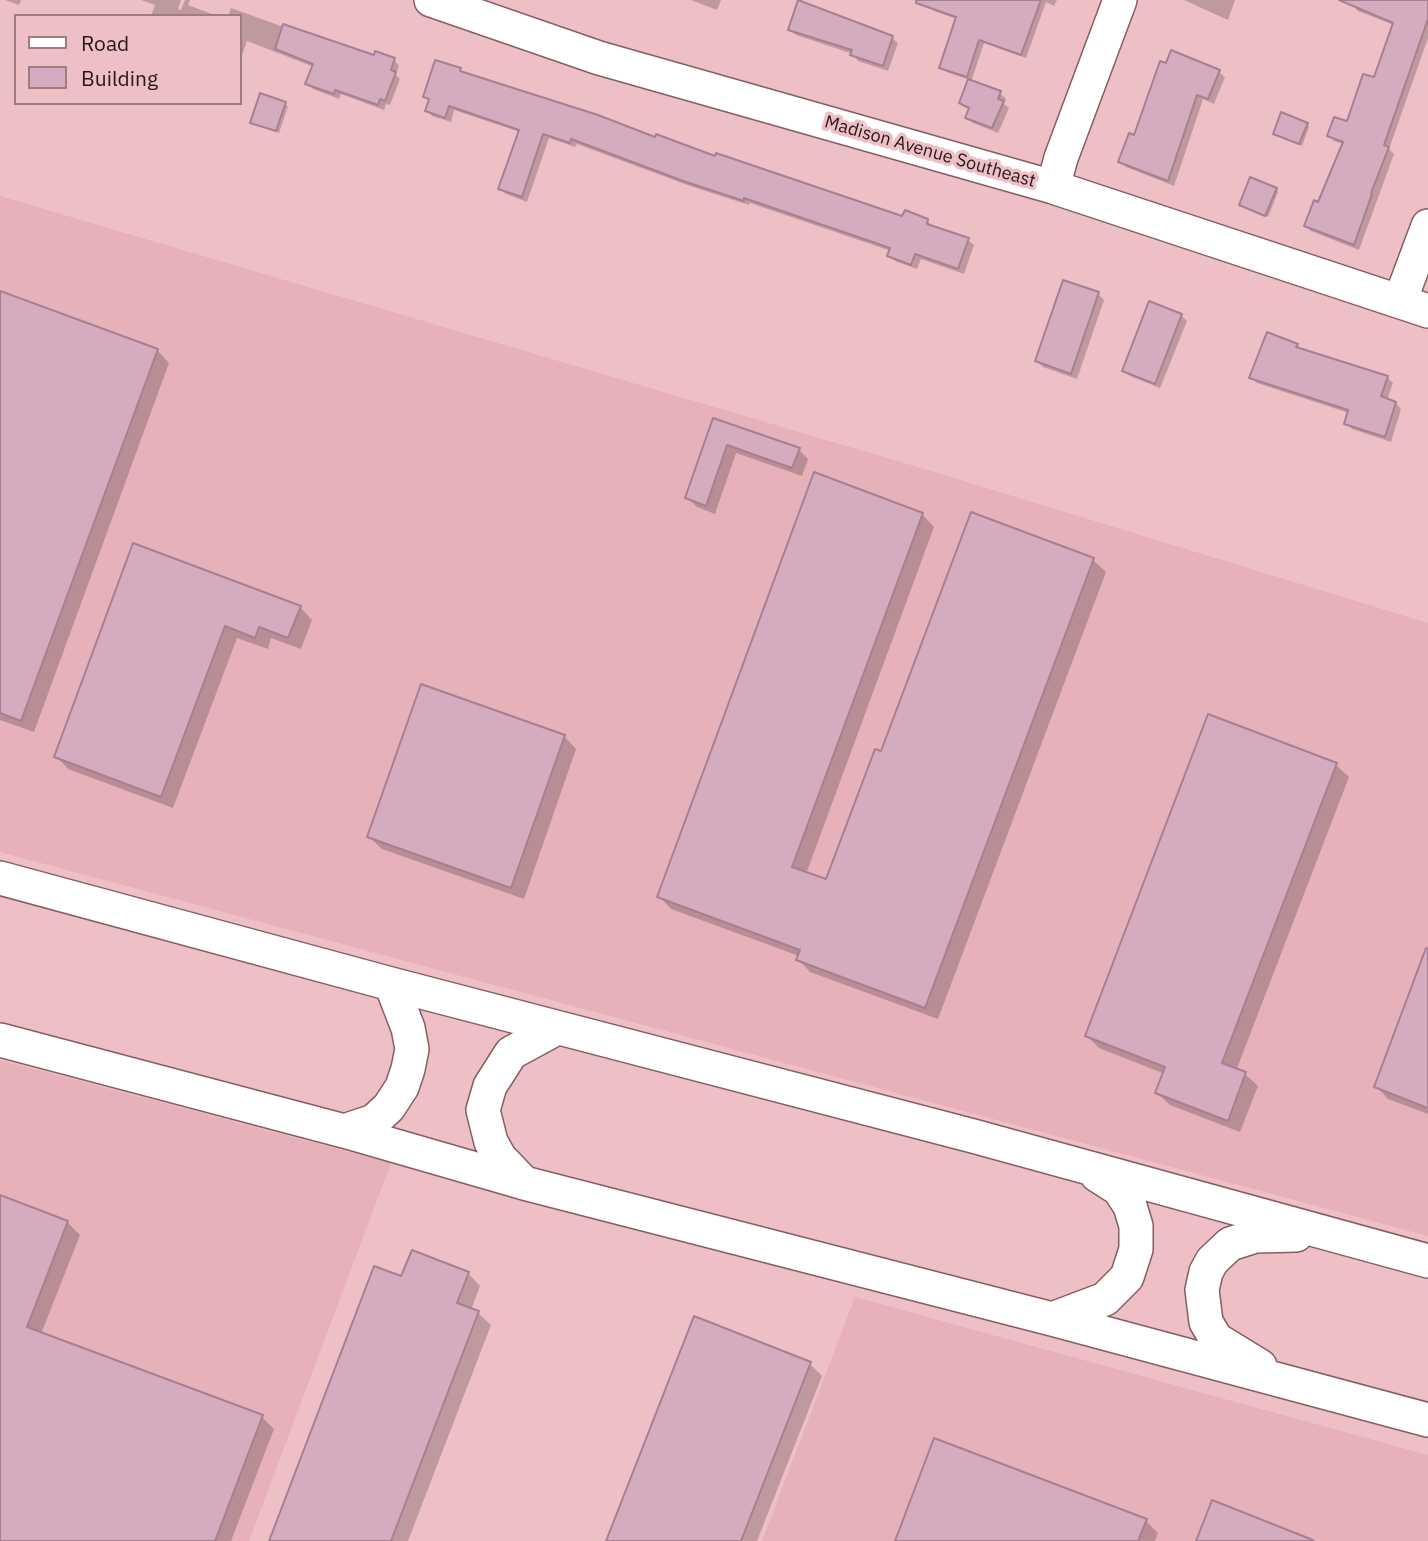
<!DOCTYPE html>
<html>
<head>
<meta charset="utf-8">
<style>
  body { margin:0 }
  #map { position:relative; width:1428px; height:1541px; overflow:hidden; background:#eec0c6; font-family:"IBM Plex Sans",sans-serif }
  canvas { display:block }
  .legend { position:absolute; left:14px; top:14px; width:228px; height:91px; box-sizing:border-box; background:#eec0c6; border:2px solid #9e7c81; margin:0; padding:9px 12px; list-style:none; font-size:21px; color:#271719 }
  .legend li { display:flex; align-items:center; gap:14px; height:35px }
  .legend b { width:35px; border:2px solid #9e7c81 }
</style>
</head>
<body>
<div id="map">
<canvas width="1428" height="1541"></canvas>
<ul class="legend">
<li><b style="height:9px;background:#fff"></b>Road</li>
<li><b style="height:19px;background:#d5acbf"></b>Building</li>
</ul>
</div>
<script>
const ctx = document.querySelector('canvas').getContext('2d');
ctx.lineJoin = 'round';
function fillPath(path, color) { ctx.fillStyle = color; ctx.fill(path, 'evenodd'); }
const poly = rows => new Path2D(rows.map(r => 'M' + r).join(''));
function strokePath(path, color, width, dash) { ctx.strokeStyle = color; ctx.lineWidth = width; ctx.lineCap = dash ? 'butt' : 'round'; ctx.setLineDash(dash || []); ctx.stroke(path); }
function label(font, color, halo, rows, align = 'center') {
  ctx.font = font + ' "IBM Plex Sans",sans-serif'; ctx.lineWidth = 7; ctx.setLineDash([]); ctx.textBaseline = 'middle'; ctx.strokeStyle = halo; ctx.fillStyle = color; for (const [text, x, y, turn = 0] of rows) {
    ctx.save(); ctx.translate(x, y); ctx.rotate((+turn || 0) * Math.PI / 180); ctx.textAlign = isNaN(turn) ? turn : align; if (halo) ctx.strokeText(text, 0, 0); ctx.fillText(text, 0, 0); ctx.restore();
  }
}
fillPath(poly([
  [0,196,931,471,1428,623,1428,1236,0,852],
  [0,1060,391,1163,249,1541,0,1541],
  [855,1297,1428,1455,1428,1541,762,1541]
]), '#e6b1b9');
fillPath(poly([
  [5,0,21,0,19,5],
  [141,0,181,0,178,9,181,10,185,0,190,0,188,5,217,16,151,16,155,5],
  [691,0,721,0,717,10],
  [931,0,1057,0,1054,6,1046,2,1026,58,984,43,971,82,1000,93,1006,99,1004,104,1009,108,998,133,973,123,967,117,970,110,961,103,970,80,946,72,941,67,957,19,934,11,929,6],
  [1184,0,1235,0,1228,20],
  [1355,0,1428,0,1428,38,1389,149,1394,154,1359,250,1311,231,1306,226,1318,204,1344,144,1334,141,1329,135,1348,124,1375,80,1394,25,1358,11,1353,6],
  [231,8,331,44,375,58,394,60,399,66,396,75,400,79,390,105,386,104,384,110,341,94,339,99,313,89,307,83,314,67,247,41,240,61,240,16,228,16],
  [790,29,892,38,898,43,888,71,858,61,853,54,796,35],
  [460,70,465,74,656,139,903,218,927,221,933,226,968,240,974,245,964,274,921,259,917,269,895,261,890,255,891,251,750,203,749,205,690,186,577,144,575,147,549,138,527,202,506,194,500,188,520,132,454,110,451,122,432,116,427,110,430,102,425,97],
  [1219,72,1225,77,1214,104,1203,99,1174,186,1126,167,1120,161],
  [285,104,288,106,279,133,252,122],
  [1307,124,1309,127,1302,146,1275,133],
  [1276,190,1278,192,1268,217,1241,205],
  [1064,282,1098,294,1104,300,1077,379,1043,367,1037,361],
  [0,293,157,350,169,363,34,732,0,720],
  [1181,315,1187,321,1160,388,1130,376,1124,370],
  [1297,345,1302,351,1387,377,1393,383,1387,400,1396,403,1401,409,1391,442,1352,429,1346,423,1349,413,1257,383,1251,377],
  [714,420,799,450,808,459,802,476,736,453,715,514,697,507,688,498],
  [922,514,934,527,806,874,827,882,882,753,1093,560,1106,572,938,1019,810,972,798,959,799,956,671,909,659,896],
  [134,545,300,607,312,620,301,649,271,638,268,649,237,638,173,808,68,769,56,756],
  [1209,716,1336,765,1349,777,1236,1071,1245,1074,1258,1086,1240,1132,1170,1105,1157,1093,1165,1074,1099,1048,1087,1036],
  [564,736,576,749,524,899,382,849,369,837],
  [1428,948,1428,1114,1388,1099,1376,1086],
  [0,1197,67,1222,80,1235,41,1334,262,1417,274,1429,231,1541,0,1541],
  [468,1273,480,1286,471,1310,478,1313,491,1325,408,1541,271,1541,402,1279],
  [810,1364,822,1376,757,1541,608,1541],
  [1146,1521,1158,1533,1155,1541,896,1541]
]), '#0003');
const building = poly([
  [798,0,893,36,883,66,850,55,852,50,788,30,798,0],
  [916,0,1041,0,1021,55,979,40,967,77,939,68,956,17,916,3,916,0],
  [1339,0,1428,0,1428,19,1384,145,1389,147,1371,193,1372,194,1354,245,1304,226,1314,200,1318,202,1343,142,1327,136,1334,117,1347,121,1363,74,1374,77,1393,23,1339,0],
  [283,24,374,55,375,51,395,58,391,70,396,72,385,101,380,99,378,105,335,90,334,94,305,84,313,64,275,49,283,24],
  [1171,50,1220,70,1208,99,1197,95,1168,181,1118,162,1129,133,1134,135,1160,61,1166,63,1171,50],
  [435,60,461,68,460,71,598,115,655,137,656,134,715,156,716,153,902,216,905,210,928,219,927,224,969,238,958,269,915,254,911,265,887,256,890,248,744,198,744,201,683,181,571,139,570,143,543,134,522,197,498,189,519,130,449,106,445,118,425,111,429,99,423,97,435,60],
  [968,79,1001,91,998,99,1004,101,992,128,965,118,969,108,959,103,968,79],
  [260,93,286,102,276,131,250,123,260,93],
  [1281,112,1308,123,1299,144,1273,134,1281,112],
  [1250,177,1277,188,1265,216,1239,205,1250,177],
  [1063,280,1099,292,1071,374,1035,361,1063,280],
  [0,291,158,349,21,721,0,713,0,291],
  [1149,301,1182,314,1155,384,1122,371,1149,301],
  [1267,332,1298,344,1296,347,1388,376,1381,396,1396,402,1385,437,1344,424,1348,410,1249,378,1267,332],
  [713,418,800,448,792,468,727,445,706,506,685,498,713,418],
  [814,472,923,513,792,867,826,879,875,749,881,751,971,512,1094,558,925,1008,796,960,800,950,657,897,814,472],
  [133,543,301,606,288,638,259,627,255,638,225,626,161,797,54,757,133,543],
  [421,684,565,735,511,888,367,837,421,684],
  [1208,714,1337,763,1222,1063,1246,1072,1228,1121,1155,1093,1165,1067,1085,1036,1208,714],
  [1426,948,1428,949,1428,1108,1374,1087,1426,948],
  [0,1195,68,1221,27,1327,263,1415,215,1541,0,1541,0,1195],
  [412,1250,469,1272,457,1303,479,1311,391,1541,269,1541,374,1266,401,1276,412,1250],
  [694,1316,811,1362,741,1541,606,1541,694,1316],
  [934,1438,1147,1519,1138,1541,895,1541,934,1438],
  [1212,1500,1313,1540,1313,1541,1196,1541,1212,1500]
]);
fillPath(building, '#d5acbf');
strokePath(building, '#a67f92', 2);
const minor = poly([
  [431,0,599,58,1053,187,1428,311],
  [1053,187,1061,158,1120,0],
  [1400,301,1428,226],
  [0,878,391,984,973,1136,1428,1261],
  [0,1040,344,1131,524,1183,1052,1319,1428,1420],
  [344,1131,374,1121,389,1107,402,1087,408,1069,412,1049,408,1028,391,984],
  [524,1183,500,1158,491,1142,483,1110,490,1086,511,1053,557,1028],
  [1052,1319,1105,1299,1127,1277,1136,1249,1136,1226,1130,1206,1119,1189,1097,1175],
  [1260,1366,1216,1339,1206,1322,1202,1290,1206,1272,1212,1261,1230,1244,1255,1236,1296,1235]
]);
strokePath(minor, '#855d63', 36);
strokePath(minor, '#fff', 33);
label('18px', '#271719', '#eec0c6', [
  ["Madison Avenue Southeast",930,152,16]
]);
</script>
</body>
</html>
